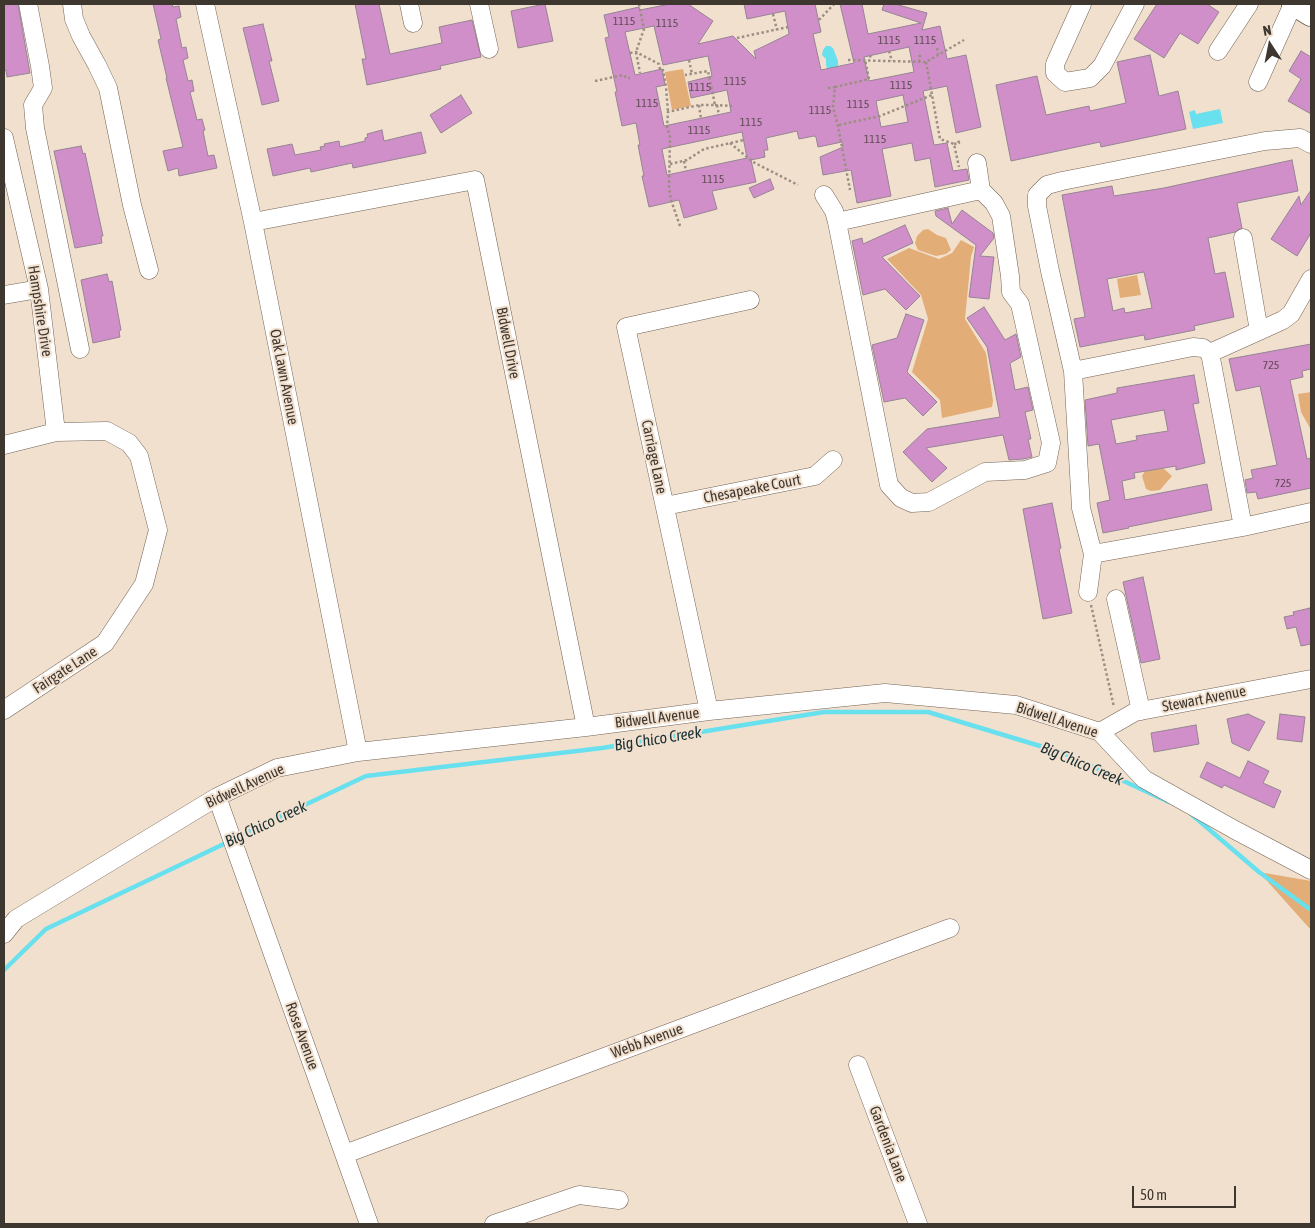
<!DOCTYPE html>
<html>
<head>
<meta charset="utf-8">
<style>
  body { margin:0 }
  #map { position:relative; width:1315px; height:1228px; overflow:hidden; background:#f2e0cf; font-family:"Asap Condensed",sans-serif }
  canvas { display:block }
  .frame { position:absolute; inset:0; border:5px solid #3e3730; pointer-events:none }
  .north { position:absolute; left:1245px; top:20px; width:50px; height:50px; -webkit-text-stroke:4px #f2e0cf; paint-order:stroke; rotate:349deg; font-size:14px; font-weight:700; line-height:20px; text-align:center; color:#3e3730 }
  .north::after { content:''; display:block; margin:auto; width:18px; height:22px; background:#3e3730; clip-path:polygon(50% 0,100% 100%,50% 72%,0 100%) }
  .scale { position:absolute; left:1132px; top:1186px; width:104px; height:22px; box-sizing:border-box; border:2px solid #3e3730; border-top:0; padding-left:6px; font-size:15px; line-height:18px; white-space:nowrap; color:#3e3730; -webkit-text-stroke:4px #f2e0cf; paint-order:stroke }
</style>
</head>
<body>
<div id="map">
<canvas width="1315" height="1228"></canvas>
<div class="frame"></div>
<div class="north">N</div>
<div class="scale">50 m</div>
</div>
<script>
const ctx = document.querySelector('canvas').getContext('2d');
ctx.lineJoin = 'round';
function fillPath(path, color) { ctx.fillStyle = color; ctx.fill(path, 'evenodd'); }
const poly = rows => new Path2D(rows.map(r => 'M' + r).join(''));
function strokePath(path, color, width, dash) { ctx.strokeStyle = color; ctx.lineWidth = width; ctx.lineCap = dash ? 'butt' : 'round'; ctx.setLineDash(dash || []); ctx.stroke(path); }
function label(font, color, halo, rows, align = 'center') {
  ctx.font = font + ' "Asap Condensed",sans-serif'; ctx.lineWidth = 4; ctx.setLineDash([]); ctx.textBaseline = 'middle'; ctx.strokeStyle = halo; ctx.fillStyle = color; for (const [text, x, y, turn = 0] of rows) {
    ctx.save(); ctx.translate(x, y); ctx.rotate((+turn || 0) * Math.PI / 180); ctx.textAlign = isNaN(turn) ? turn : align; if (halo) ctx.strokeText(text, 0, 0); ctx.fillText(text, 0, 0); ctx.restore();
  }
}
fillPath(poly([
  [683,69,691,106,672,110,665,72],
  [928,229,937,235,946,238,951,250,946,254,936,256,918,250,915,243,917,236,923,230],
  [961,240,974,247,971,257,965,319,986,353,993,401,992,407,942,418,940,400,912,372,928,319,921,295,887,259,909,248,939,259,952,253],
  [1137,275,1141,295,1120,298,1117,279],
  [1311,392,1311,430,1301,412,1298,394],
  [1163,468,1172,476,1160,490,1151,491,1146,489,1142,476,1145,471],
  [1259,872,1311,881,1311,930]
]), '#e2ad77');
fillPath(poly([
  [826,46,830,46,833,48,838,61,838,69,828,71,826,65,826,59,822,55,823,50],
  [1220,109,1223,123,1193,129,1189,112,1195,110,1196,114]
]), '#68e0ee');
strokePath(poly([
  [1191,814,1259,872,1311,910],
  [237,837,366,776,602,748,824,712,928,712,1063,753,1169,802],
  [4,970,46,929,228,842]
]), '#68e0ee', 4.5);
const building = poly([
  [4,4,18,4,30,73,7,77,6,70,4,71,4,4],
  [153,4,172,4,173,7,179,6,181,17,176,19,182,48,186,47,188,58,183,60,188,81,192,80,194,91,190,92,197,120,202,119,205,130,203,131,208,156,214,155,217,168,179,176,178,168,168,171,163,151,183,147,166,78,167,78,158,40,161,39,153,4],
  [355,4,379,4,390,54,442,43,439,27,472,20,481,57,440,66,441,69,367,85,362,59,366,59,355,4],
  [545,4,553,41,518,48,511,11,545,4],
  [670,4,688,4,713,21,698,44,733,36,756,59,754,51,789,34,785,11,747,19,744,4,815,4,821,32,813,34,821,70,854,63,840,4,862,4,868,34,921,23,882,10,884,4,895,4,927,13,922,30,940,26,947,59,966,55,981,127,956,133,947,86,923,91,934,145,947,143,953,171,967,169,969,180,935,187,930,158,915,161,912,143,882,149,891,196,857,203,851,170,823,175,820,157,843,147,842,142,818,147,816,137,814,136,799,139,797,131,766,138,768,150,764,150,765,157,751,160,756,182,712,191,717,209,684,218,679,200,649,207,642,176,644,176,638,145,640,145,636,123,622,126,615,92,617,92,605,38,609,37,604,15,639,7,640,10,670,4],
  [654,26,663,65,708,56,712,76,688,82,691,98,727,90,731,112,664,126,656,87,665,85,662,69,635,75,625,32,654,26],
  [909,47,914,72,869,81,864,57,909,47],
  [903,95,908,122,881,127,876,101,903,95],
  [742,132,747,158,667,175,662,149,742,132],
  [1157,4,1207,4,1219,12,1198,44,1180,33,1164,58,1134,39,1157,4],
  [263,24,272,61,269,61,279,101,262,105,243,28,263,24],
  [1301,51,1311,57,1311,114,1288,101,1301,79,1289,71,1301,51],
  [1150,55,1159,96,1178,91,1186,129,1101,147,1100,142,1011,161,996,85,1037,76,1046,115,1089,106,1090,111,1126,103,1117,62,1150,55],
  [461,95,472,113,441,133,430,115,461,95],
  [382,130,384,141,421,132,426,153,353,168,352,163,311,172,310,168,273,176,267,149,292,144,295,155,321,150,320,147,325,146,324,144,339,141,340,147,365,141,365,138,368,137,367,134,382,130],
  [81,146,83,154,85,153,103,236,101,236,102,243,75,248,54,151,81,146],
  [1292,160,1298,191,1237,203,1242,228,1235,232,1208,238,1215,274,1225,272,1234,317,1194,326,1195,330,1145,340,1144,335,1080,347,1074,319,1085,317,1062,195,1112,186,1114,196,1164,188,1292,160],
  [1144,272,1152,308,1125,313,1124,308,1113,311,1107,279,1144,272],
  [770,179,774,189,754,198,749,188,770,179],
  [1311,190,1311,233,1297,256,1271,239,1299,196,1301,205,1311,190],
  [948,208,952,224,962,210,993,233,994,238,980,256,994,257,989,299,969,297,976,245,936,216,935,211,948,208],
  [905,225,913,243,882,257,920,296,906,310,885,289,863,295,852,241,862,238,863,244,905,225],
  [107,274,109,282,112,281,121,330,119,331,120,337,93,343,81,280,107,274],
  [984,307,1005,340,1016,334,1021,357,1010,363,1015,390,1028,387,1033,410,1025,412,1031,439,1028,439,1032,457,1023,459,1009,460,1003,435,926,448,947,468,932,482,903,452,927,429,1000,417,987,347,967,318,984,307],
  [906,314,924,320,907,372,937,402,923,416,905,398,884,402,872,345,897,338,906,314],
  [1311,344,1311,369,1302,371,1303,377,1290,380,1307,459,1311,458,1311,488,1258,499,1256,492,1247,493,1245,480,1253,478,1251,470,1277,465,1260,386,1236,391,1229,359,1311,344],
  [1194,375,1199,403,1193,404,1205,463,1176,470,1176,466,1134,473,1135,478,1122,481,1125,500,1207,484,1212,510,1128,527,1129,528,1103,533,1097,503,1110,500,1099,444,1088,446,1085,400,1117,393,1117,388,1194,375],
  [1164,410,1168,431,1136,436,1137,440,1116,444,1111,420,1164,410],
  [1052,503,1061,548,1059,549,1072,613,1043,619,1023,509,1052,503],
  [1143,577,1160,659,1141,663,1123,582,1143,577],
  [1310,608,1311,615,1311,644,1301,646,1296,627,1287,629,1284,617,1294,615,1293,612,1310,608],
  [1248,714,1265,722,1249,751,1232,743,1227,719,1248,714],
  [1280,714,1305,717,1302,742,1277,739,1280,714],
  [1196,725,1199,744,1154,752,1151,733,1196,725],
  [1248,761,1269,771,1263,783,1281,791,1274,808,1224,785,1222,788,1200,777,1207,762,1240,778,1248,761]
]);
fillPath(building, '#d08fc8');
strokePath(building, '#958493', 1);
const minor = poly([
  [28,4,40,66,43,88,33,105,35,128,80,349],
  [72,4,74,19,81,36,97,65,108,88,132,205,149,270],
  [205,4,253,222,358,752],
  [409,4,413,23],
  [479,4,489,49],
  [1082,4,1055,64,1055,73,1065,82,1090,78,1102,66,1135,4],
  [1218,51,1249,4],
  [1258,82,1293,4],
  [4,138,39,289,56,432],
  [1311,144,1300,138,1265,141,1062,181,1047,185,1037,195,1037,206,1050,271,1073,371,1081,508,1093,554,1243,527,1311,512],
  [977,163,981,190],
  [824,195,834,211,837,222,889,485,901,498,912,503,929,502,985,472,1025,470,1047,463,1051,443,1020,304,1011,292,1010,276,1001,216,994,203,981,190,837,222],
  [253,222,475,180,586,727],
  [4,295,39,289],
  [1259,331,1283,320,1291,314,1311,279],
  [1210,353,1259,331,1243,238],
  [1073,371,1193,347,1203,348,1210,353,1243,527],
  [4,445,56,432,107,431,129,443,139,456,158,530,144,584,105,643,4,710],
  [665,506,815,476,833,460],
  [1088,592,1093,554],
  [1116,599,1141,711],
  [709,711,626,327,750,300],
  [1100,732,1135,712,1311,679],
  [217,797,369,1224],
  [4,934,16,919,217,797,277,768,358,752,586,727,709,711,885,693,1016,705,1100,732,1144,779,1235,830,1311,870],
  [858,1065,918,1224],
  [345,1154,950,928],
  [494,1224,579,1195,619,1200]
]);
const major = poly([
  [1293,4,1311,15]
]);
strokePath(minor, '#736354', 19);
strokePath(major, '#736354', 24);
strokePath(poly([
  [639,4,644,29,636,52,640,73],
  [773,14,777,30],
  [819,20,834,4],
  [737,38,788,27],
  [937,48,938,54],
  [889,51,892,61],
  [630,53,636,52,659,64,660,69],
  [870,55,871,60],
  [689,60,692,74],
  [848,60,926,62,964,40],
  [919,62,920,57,919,52],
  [926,62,940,139,954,144,959,167],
  [662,71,663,70,666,87,668,112],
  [595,81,623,75,627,78,630,78],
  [835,87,869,79,865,60],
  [828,88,835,87,833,107,838,126,850,190],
  [699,105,701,119],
  [715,105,732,106],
  [717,105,719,115],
  [839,125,880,116,932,95],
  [730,143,753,162,798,185],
  [954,144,959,143,958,140],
  [684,161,686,171],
  [670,164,687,160,704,149,744,140],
  [680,226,671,200,669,188,670,137,667,127,668,112,699,105,715,105,708,71,685,75],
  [1091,605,1114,707]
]), '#9b8f83', 2.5, [2.5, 2.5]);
strokePath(minor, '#fff', 18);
strokePath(major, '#fff', 22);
label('12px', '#624d56', null, [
  ["1115",624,21],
  ["1115",667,23],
  ["1115",889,40],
  ["1115",925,40],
  ["1115",735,81],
  ["1115",901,85],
  ["1115",700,87],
  ["1115",647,103],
  ["1115",858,104],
  ["1115",820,110],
  ["1115",751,122],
  ["1115",699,130],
  ["1115",875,139],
  ["1115",713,179],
  ["725",1271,365],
  ["725",1283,483]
]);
label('15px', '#3e3730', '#f2e0cf', [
  ["Hampshire Drive",40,311,81],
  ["Bidwell Drive",508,343,79],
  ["Oak Lawn Avenue",284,377,79],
  ["Carriage Lane",654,457,78],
  ["Chesapeake Court",752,489,-11],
  ["Fairgate Lane",65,670,-33],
  ["Stewart Avenue",1204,699,-11],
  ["Bidwell Avenue",657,718,-7],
  ["Bidwell Avenue",1057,720,18],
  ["Bidwell Avenue",245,786,-25],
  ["Rose Avenue",302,1036,70],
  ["Webb Avenue",647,1041,-20],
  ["Gardenia Lane",888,1144,69]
]);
label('italic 16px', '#192f31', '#f2e0cf', [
  ["Big Chico Creek",658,739,-9],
  ["Big Chico Creek",1082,764,23],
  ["Big Chico Creek",266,824,-25]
]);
</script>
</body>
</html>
